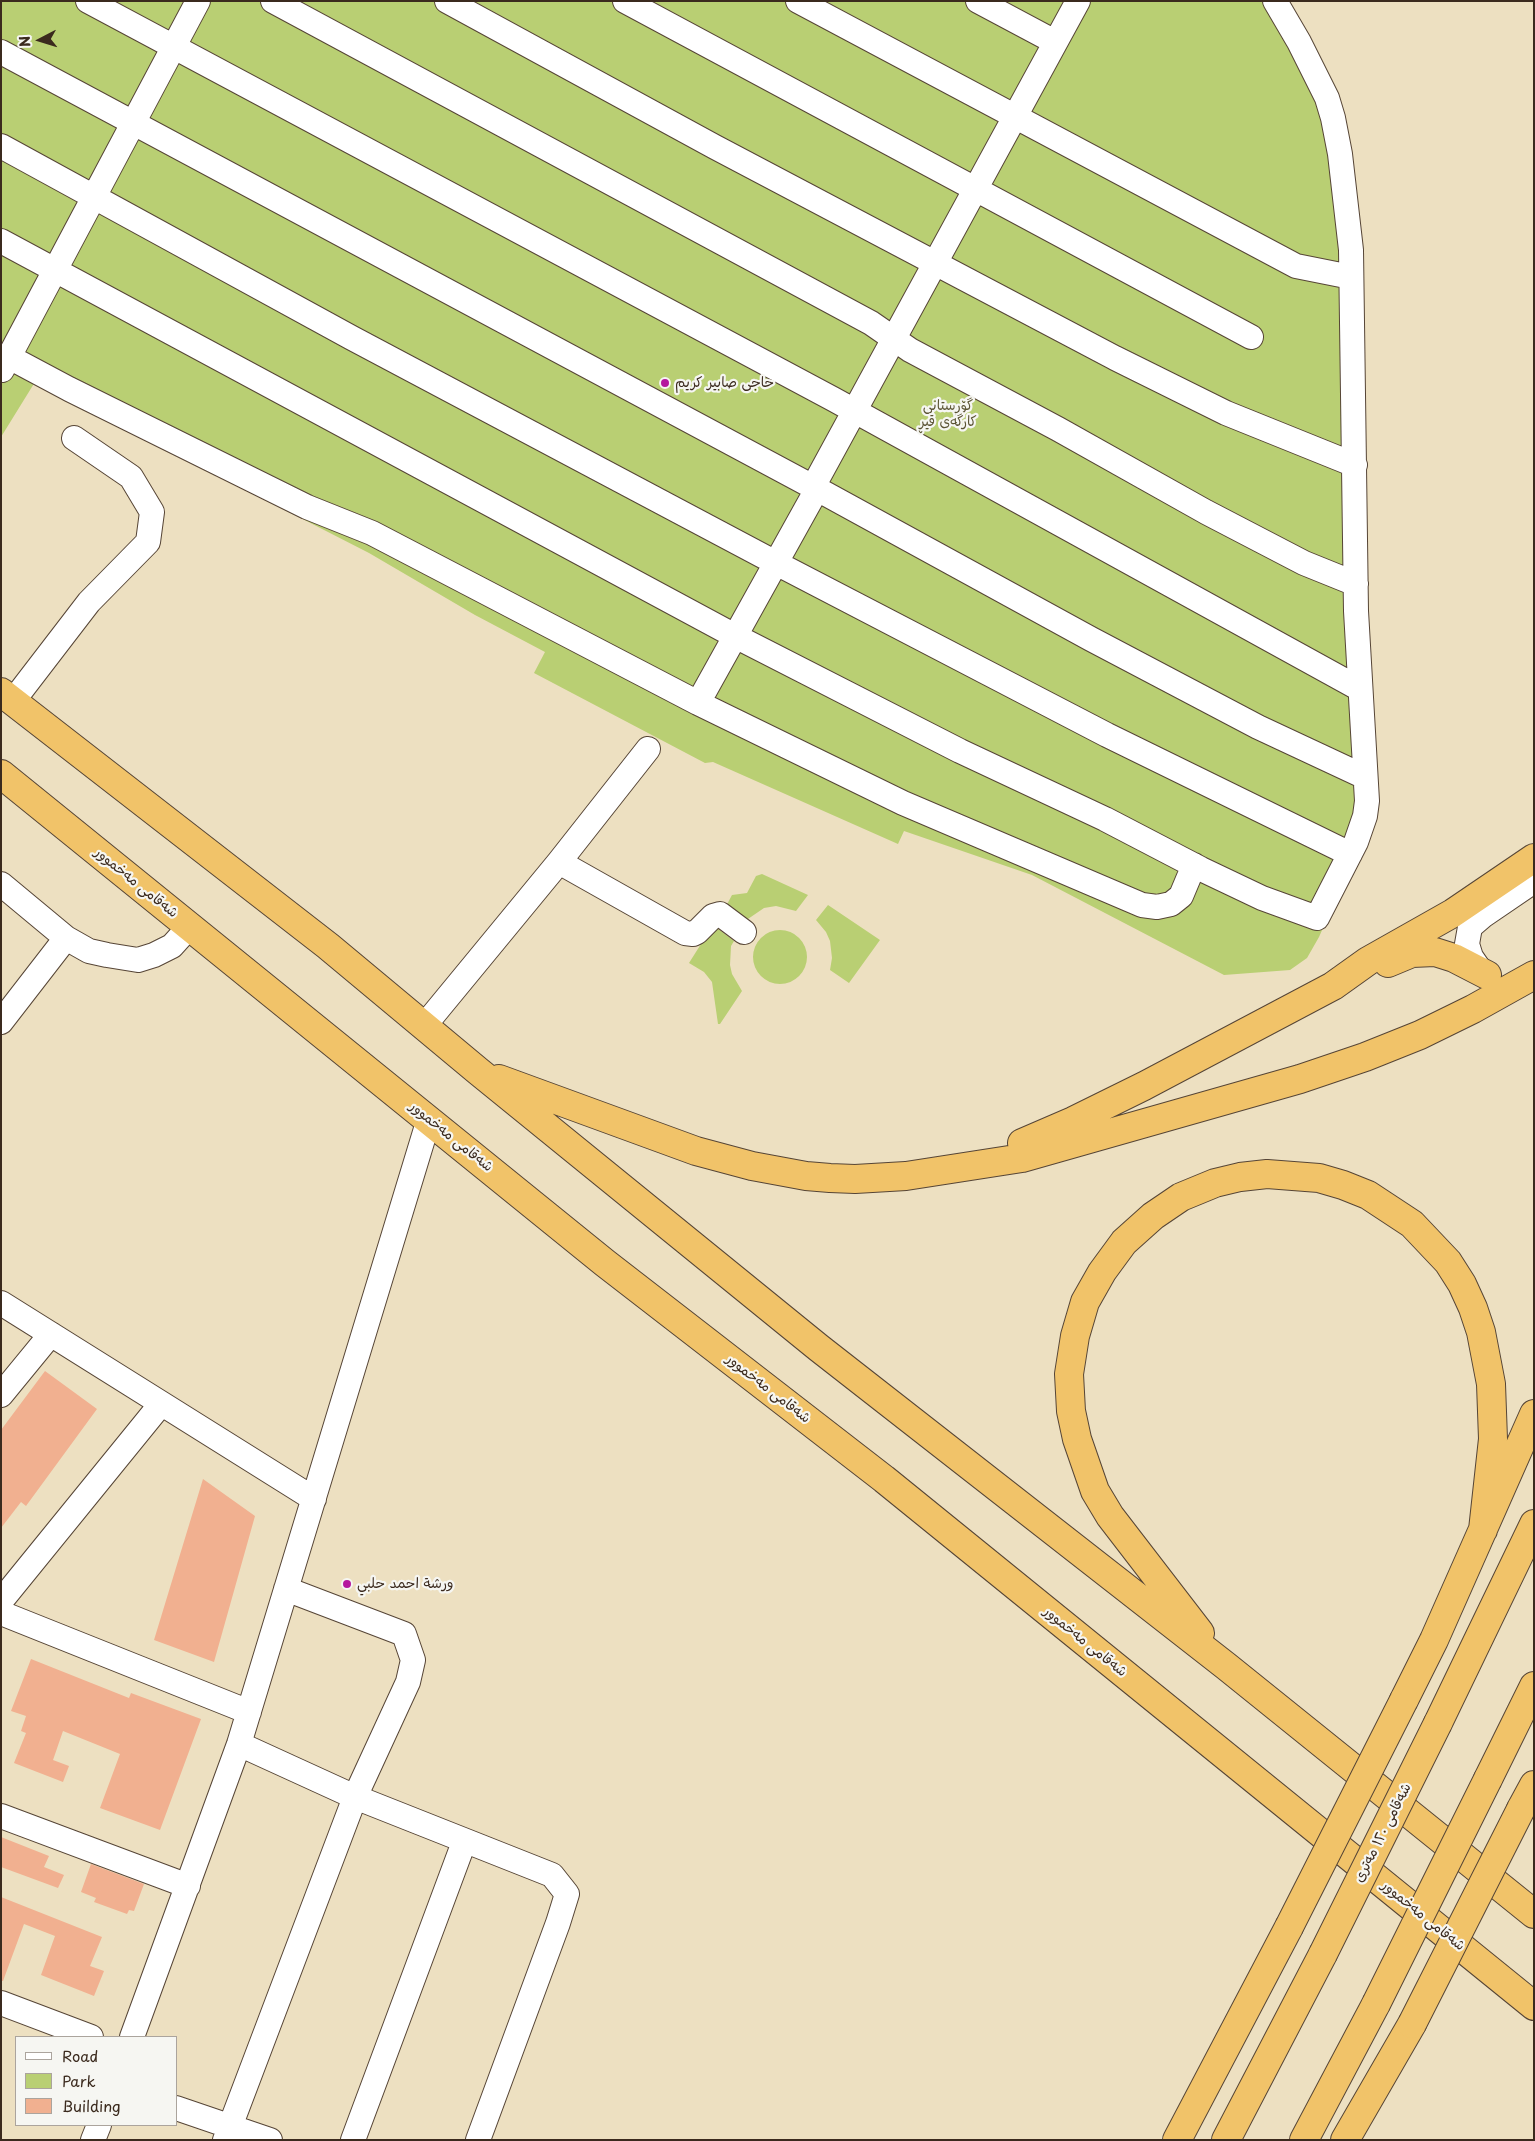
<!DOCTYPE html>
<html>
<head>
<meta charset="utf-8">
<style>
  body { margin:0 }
  #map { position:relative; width:1535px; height:2141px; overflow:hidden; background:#ede0c1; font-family:"Playpen Sans",sans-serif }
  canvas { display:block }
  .frame { position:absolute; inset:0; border:2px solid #3b2a1e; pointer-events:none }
  .legend { position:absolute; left:15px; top:2036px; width:162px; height:90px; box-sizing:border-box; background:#f6f6f2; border:1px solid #aba49d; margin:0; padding:6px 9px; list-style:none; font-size:15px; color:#3b2a1e }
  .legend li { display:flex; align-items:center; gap:10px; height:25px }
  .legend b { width:25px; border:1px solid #aba49d }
  .north { position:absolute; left:15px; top:15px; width:50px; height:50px; -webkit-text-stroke:4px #f6f6f2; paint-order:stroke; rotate:265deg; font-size:14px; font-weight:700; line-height:20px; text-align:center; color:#3b2a1e }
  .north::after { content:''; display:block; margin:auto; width:18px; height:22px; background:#3b2a1e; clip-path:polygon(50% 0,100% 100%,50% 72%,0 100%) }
</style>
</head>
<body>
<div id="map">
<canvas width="1535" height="2141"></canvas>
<div class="frame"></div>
<ul class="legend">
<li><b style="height:6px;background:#fff"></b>Road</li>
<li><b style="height:14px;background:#b9cf73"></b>Park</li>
<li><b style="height:14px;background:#f1b090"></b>Building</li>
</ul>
<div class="north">N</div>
</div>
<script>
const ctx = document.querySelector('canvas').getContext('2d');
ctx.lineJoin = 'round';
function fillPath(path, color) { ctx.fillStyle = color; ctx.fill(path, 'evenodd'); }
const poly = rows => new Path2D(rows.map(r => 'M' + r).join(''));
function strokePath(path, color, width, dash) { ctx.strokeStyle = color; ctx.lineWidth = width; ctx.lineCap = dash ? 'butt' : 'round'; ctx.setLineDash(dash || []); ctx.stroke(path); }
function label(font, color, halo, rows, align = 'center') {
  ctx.font = font + ' "Playpen Sans","Playpen Sans Arabic",sans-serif'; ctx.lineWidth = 4.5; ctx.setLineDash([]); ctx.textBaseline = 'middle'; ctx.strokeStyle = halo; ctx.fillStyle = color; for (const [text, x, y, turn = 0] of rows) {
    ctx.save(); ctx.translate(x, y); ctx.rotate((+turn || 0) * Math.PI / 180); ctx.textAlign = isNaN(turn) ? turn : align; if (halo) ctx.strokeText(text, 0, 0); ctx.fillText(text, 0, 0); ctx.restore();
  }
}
fillPath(poly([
  [1,1,1281,1,1335,104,1368,594,1373,804,1370,822,1319,937,1307,958,1290,970,1224,975,1032,875,904,831,898,844,713,762,705,763,534,673,545,652,475,615,369,553,35,382,1,437],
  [762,874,808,895,796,911,776,906,764,908,745,921,724,910,732,895,747,893,756,876],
  [828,905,880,940,849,983,830,970,832,958,830,941,826,932,816,920],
  [713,925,734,941,731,946,730,965,732,974,742,991,720,1024,718,1024,712,982,704,972,689,963],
  '753 957a27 27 0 1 1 54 0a27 27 0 1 1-54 0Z'
]), '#b9cf73');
fillPath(poly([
  [45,1371,97,1409,26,1506,21,1502,1,1528,1,1430],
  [203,1479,255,1516,214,1662,154,1640],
  [31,1659,129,1698,131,1693,201,1719,160,1830,100,1808,120,1754,63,1731,53,1760,69,1766,63,1782,14,1763,26,1733,21,1731,26,1716,11,1711],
  [1,1837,49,1856,44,1867,64,1875,58,1888,1,1867],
  [91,1864,144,1884,134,1911,129,1910,127,1914,94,1902,96,1898,81,1892],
  [1,1897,102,1937,90,1966,104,1971,94,1996,41,1975,55,1936,24,1924,3,1981,1,1981]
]), '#f1b090');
const minor = poly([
  [88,1,833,399,1360,689],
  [273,1,871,323,910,350,1058,429,1206,512,1304,563,1356,584],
  [447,1,715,147,1115,358,1226,413,1355,465],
  [625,1,1251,337],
  [798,1,1296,266,1351,277],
  [978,1,1055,42],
  [1,52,817,489,1091,639,1258,727,1365,777],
  [1,146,352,338,776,563,1107,735,1350,854],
  [1,241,735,636,960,751,1105,819,1201,869,1262,898,1317,918,1356,842,1365,816,1367,801,1356,611,1351,250,1340,154,1333,118,1327,98,1299,42,1275,1],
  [9,357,69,389,307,507,372,533,698,703,903,803,1142,905,1157,907,1171,904,1181,896,1194,865],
  [2,370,198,1],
  [813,487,1078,1],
  [13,701,89,602,148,542,152,512,131,477,74,438],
  [698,703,817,489],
  [559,862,685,933,693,934,697,932,713,916,720,914,744,932],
  [1,884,66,938,89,951,107,955,138,960,154,955,172,946,190,926],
  [1480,970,1471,957,1467,944,1470,927,1484,915,1534,881],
  [1,1022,66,938],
  [424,1026,559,862,648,749],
  [1,1303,314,1499],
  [1,1395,51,1334],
  [1,1601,161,1404],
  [1,1613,249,1712],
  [239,1744,355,1797,552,1875,567,1894,558,1923,478,2140],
  [1,1816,188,1886],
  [1,2003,91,2037],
  [132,2037,239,1744,429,1119],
  [176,2108,270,2140],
  [93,2140,99,2125],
  [225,2140,355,1797,408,1682,413,1660,404,1634,286,1589],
  [353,2140,464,1842]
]);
const highway = poly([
  [1,692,328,946,478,1071,819,1348,1226,1666,1534,1914],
  [1,774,605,1263,884,1479,1534,2006],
  [1388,963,1412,953,1435,952,1454,958,1487,975],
  [499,1079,696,1151,752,1166,806,1176,830,1178,855,1179,906,1176,1022,1158,1300,1079,1365,1057,1420,1035,1473,1009,1534,975],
  [1022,1143,1073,1121,1144,1086,1333,986,1368,961,1453,913,1534,858],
  [1200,1633,1110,1516,1095,1491,1077,1439,1071,1411,1069,1374,1075,1336,1085,1302,1102,1272,1124,1242,1153,1216,1181,1197,1215,1183,1240,1177,1267,1174,1319,1178,1343,1185,1368,1195,1412,1224,1448,1262,1462,1284,1473,1308,1481,1332,1491,1384,1493,1439,1483,1530],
  [1404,1700,1434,1640,1534,1414],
  [1438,1723,1534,1524],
  [1488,1779,1534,1686],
  [1521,1809,1534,1785],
  [1177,2140,1289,1927],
  [1226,2140,1323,1954],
  [1304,2140,1376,2004],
  [1345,2140,1412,2024]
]);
strokePath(minor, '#564536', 26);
strokePath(highway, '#564536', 30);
strokePath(minor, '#fff', 24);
strokePath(highway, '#f1c369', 28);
const highwayBridge = poly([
  [1289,1927,1404,1700],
  [1323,1954,1438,1723],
  [1376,2004,1488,1779],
  [1412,2024,1521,1809]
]);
strokePath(highwayBridge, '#564536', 30, []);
strokePath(highwayBridge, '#f1c369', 28);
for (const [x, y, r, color] of [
  [665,383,5,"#b5179e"],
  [347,1584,5,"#b5179e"]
]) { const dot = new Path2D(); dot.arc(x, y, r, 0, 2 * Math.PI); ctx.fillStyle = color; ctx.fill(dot); strokePath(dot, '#f6f6f2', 2); }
label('14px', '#3b2a1e', '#f6f6f2', [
  ["حاجی صابیر کریم",675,383],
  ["ورشة احمد حلبي",357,1584]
], 'left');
label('14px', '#5a5333', '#f6f6f2', [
  ["گۆڕستانی",948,406],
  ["کارگەی قیڕ",948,422]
]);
label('14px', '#3b2a1e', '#f6f6f2', [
  ["شەقامی مەخموور",136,883,39],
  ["شەقامی مەخموور",451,1137,39],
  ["شەقامی مەخموور",768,1389,38],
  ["شەقامی مەخموور",1085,1642,39],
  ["شەقامی ١٢٠ مەتری",1383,1833,-63],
  ["شەقامی مەخموور",1423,1916,39]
]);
</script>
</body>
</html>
